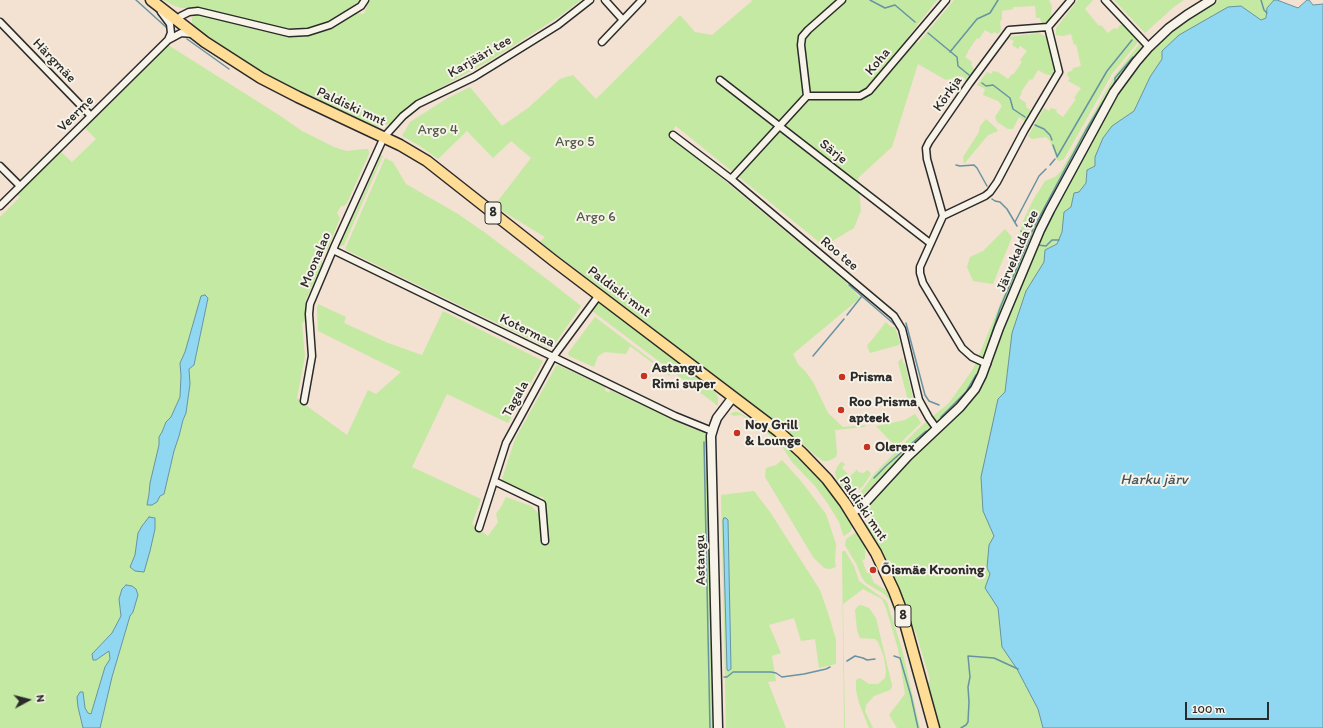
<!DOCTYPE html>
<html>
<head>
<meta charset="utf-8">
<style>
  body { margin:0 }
  #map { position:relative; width:1323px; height:728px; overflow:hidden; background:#f3e1d1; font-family:Itim,sans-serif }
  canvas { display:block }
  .north { position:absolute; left:8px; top:680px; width:40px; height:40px; -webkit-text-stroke:3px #f7f3e8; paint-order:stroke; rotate:83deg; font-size:11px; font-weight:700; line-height:16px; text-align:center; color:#2b2b2b }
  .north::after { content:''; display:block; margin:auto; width:14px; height:18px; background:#2b2b2b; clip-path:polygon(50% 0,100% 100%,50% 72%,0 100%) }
  .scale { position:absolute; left:1185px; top:702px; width:84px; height:18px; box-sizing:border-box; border:2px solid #2b2b2b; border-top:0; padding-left:5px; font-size:12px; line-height:14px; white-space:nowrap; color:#2b2b2b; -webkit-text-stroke:3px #f7f3e8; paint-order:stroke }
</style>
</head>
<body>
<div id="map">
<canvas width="1323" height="728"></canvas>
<div class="north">N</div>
<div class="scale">100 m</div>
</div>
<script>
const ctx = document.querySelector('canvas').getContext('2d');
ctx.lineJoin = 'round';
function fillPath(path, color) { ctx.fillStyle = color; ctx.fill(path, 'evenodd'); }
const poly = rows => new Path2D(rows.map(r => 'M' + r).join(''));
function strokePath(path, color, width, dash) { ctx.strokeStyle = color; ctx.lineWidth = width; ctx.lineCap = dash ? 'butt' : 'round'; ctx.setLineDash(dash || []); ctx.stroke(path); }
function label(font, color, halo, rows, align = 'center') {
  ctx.font = font + ' Itim,sans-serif'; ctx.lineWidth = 4; ctx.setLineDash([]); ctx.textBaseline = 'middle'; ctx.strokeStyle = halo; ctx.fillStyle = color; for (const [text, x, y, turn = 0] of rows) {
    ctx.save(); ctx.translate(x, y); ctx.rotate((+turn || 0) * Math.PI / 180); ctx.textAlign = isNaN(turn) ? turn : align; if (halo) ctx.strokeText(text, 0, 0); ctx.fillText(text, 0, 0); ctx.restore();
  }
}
fillPath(poly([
  [163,0,360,0,353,6,328,21,306,29,286,29,238,18,201,8,181,8,175,6],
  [369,0,581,0,560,16,491,60,407,106,391,124,377,127,308,96,269,76,228,51,195,28,192,24,192,18,195,15,201,15,258,30,291,35,306,35,321,31,334,26,356,13,364,14],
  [751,0,937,0,908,37,918,43,954,0,1049,0,1052,6,1051,15,1053,18,1048,24,1042,25,1040,18,1036,18,1035,6,1013,7,1013,9,1002,11,1002,19,1000,22,1001,30,998,34,994,32,992,34,985,30,979,39,977,38,968,51,968,52,965,57,972,62,971,65,976,71,969,81,961,76,946,80,918,64,892,147,858,178,861,210,854,228,824,246,676,126,670,135,845,281,860,298,793,354,798,364,806,372,813,382,828,413,843,427,866,425,864,427,835,430,837,453,836,457,828,461,823,461,816,456,802,443,540,242,545,237,494,206,531,158,511,141,493,158,467,131,438,159,420,146,402,136,410,122,446,99,470,87,502,126,528,108,560,79,573,75,596,99,680,15,695,32,712,35,752,1],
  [1078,0,1093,0,1085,9,1099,26,1101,25,1108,33,1114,28,1117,29,1120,25,1124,25,1139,41,1112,74,1064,159,1060,161,1057,160,1050,141,1046,137,1032,139,1028,136,1044,108,1049,111,1051,108,1057,110,1056,112,1063,117,1076,99,1074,98,1081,88,1068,81,1070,78,1067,75,1068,72,1072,71,1073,68,1081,66,1076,44,1074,45,1071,34,1063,36,1056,35,1056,28],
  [1114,0,1184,0,1175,6,1145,33],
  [1219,0,1274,0,1267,8,1266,18,1261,20,1241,6,1162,59,1150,77,1134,111,1112,126,1095,167,1087,170,1086,183,1079,192,1074,194,1072,207,1064,212,1062,232,1057,244,1045,250,1044,262,1026,291,1012,333,1005,392,1084,728,939,728,927,683,930,680,916,633,911,624,895,580,880,549,865,524,869,518,869,515,866,510,911,458,956,416,978,393,988,371,1006,320,1035,251,1054,210,1118,91,1139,64,1173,29],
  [1039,33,1046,37,1049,37,1056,70,1055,76,1045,74,1038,70,1032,80,1030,79,1021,92,1022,93,1019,98,1026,103,1026,107,1033,112,1026,122,1019,117,1013,129,1008,129,997,122,995,117,1002,106,998,101,983,95,985,89,977,85,987,72,991,74,993,71,998,72,1008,79,1012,74,1013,75,1022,62,1020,60,1027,51,1020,46,1018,49,1012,45,1014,41,1010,39,1010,37,1015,36],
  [1140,43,1142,44,1142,49,1121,75,1112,89,1040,220,1021,265,984,358,978,358,1013,272,1019,251,1020,233,1023,221,1033,200,1045,181,1055,177,1061,171,1115,75],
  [168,45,279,115,302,131,334,147,346,151,365,149,368,149,369,152,369,154,347,203,344,206,341,206,337,213,340,218,328,249,326,251,320,252,318,258,321,260,323,264,306,299,305,307,306,321,302,323,305,356,297,398,311,409,347,435,368,390,376,394,401,372,318,331,317,308,318,304,346,317,344,323,388,343,422,355,443,311,543,361,508,423,447,394,412,467,481,499,472,524,488,536,498,522,496,514,501,507,506,497,531,506,542,517,544,498,540,496,538,500,501,482,515,439,556,366,558,365,605,387,605,390,608,393,610,390,688,427,706,433,707,435,709,459,714,728,100,728,112,677,130,616,133,612,119,599,121,616,112,633,92,654,96,660,109,650,110,659,105,667,91,714,88,713,85,708,83,692,80,718,83,728,0,728,0,217,20,197,16,194,60,151,72,162,96,139,85,128,85,127],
  [201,296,208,298,194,365,189,369,190,384,186,413,183,420,179,436,174,451,164,494,147,505,150,483,159,445,159,437,162,432,166,422,171,417,180,397,181,376,180,363,185,352],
  [155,529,143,572,130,567,135,555,138,533],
  [986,119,996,128,998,131,988,135,964,164,963,157,979,132,980,126],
  [381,155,383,156,344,245,340,246,339,245,359,204],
  [385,158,393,162,406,184,458,214,484,232,548,280,581,306,552,348,548,348,346,250,346,247],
  [1005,229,1012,237,993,284,973,281,967,267,970,257,983,251],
  [599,303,603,304,692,371,715,391,718,398,718,406,591,310,595,305],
  [595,317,670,374,670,376,630,346,626,354,605,352,598,356,594,367,569,356,568,353],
  [886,322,891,327,895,327,900,343,899,345,870,353,867,346],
  [902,358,903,363,905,364,914,402,909,404,898,362],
  [976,363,980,366,981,370,974,385,962,401,940,421,935,420,932,417,949,403,971,372],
  [734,412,738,412,752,420,781,441,799,458,827,488,844,511,854,526,851,529,851,531,844,536,843,535,839,522,828,504,815,486,792,462,783,448,776,440,746,418,740,415,734,416,730,414],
  [915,414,921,423,896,447,876,426,905,420],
  [926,422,929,424,930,428,928,432,905,453,869,490,859,498,858,495,864,488,875,473,917,430],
  [782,460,801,481,826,514,836,544,835,561,836,567,830,569,824,568,813,557,765,477,766,468,776,465],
  [841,462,842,462,845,464,842,468,850,476,857,470,858,470,858,472,863,473,868,470,871,474,863,486,856,492,855,499,850,498,837,480,835,473,837,467],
  [715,477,717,478,723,728,720,728],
  [754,491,770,512,820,590,829,616,836,640,836,664,819,668,815,639,801,641,794,618,769,625,781,653,772,656,776,681,768,682,786,728,726,728,721,495],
  [858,531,865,544,865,559,862,560,867,573,870,573,874,583,889,592,899,618,917,683,914,681,902,635,890,600,884,594,866,583,862,578,857,565,846,547,845,545,846,539],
  [843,551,845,551,854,566,859,581,884,599,887,602,902,649,920,728,897,728,889,715,905,694,898,649,886,608,882,599,863,589,843,604,845,728,844,728,842,552],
  [861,605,869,608,876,618,892,685,892,687,890,690,874,696,866,705,865,711,873,728,869,728,859,703,856,690,856,680,860,678,869,684,878,684,885,678,886,672,884,657,878,642,875,639,860,638,859,636,857,630,855,610,858,606]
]), '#c3e9a3');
const water = poly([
  [1274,0,1277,0,1298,8,1307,0,1309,0,1313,5,1323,4,1323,728,1043,728,1038,709,1017,669,1002,647,998,608,985,588,990,574,987,568,989,545,994,536,983,511,981,477,998,399,1005,392,1012,333,1026,291,1044,262,1045,250,1057,244,1062,232,1064,212,1071,207,1074,193,1079,192,1086,183,1087,170,1095,166,1095,157,1103,138,1112,126,1134,111,1150,77,1162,59,1162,51,1179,35,1228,7,1241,6,1261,20,1266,18,1267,8,1274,0],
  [205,295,208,298,194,365,189,369,190,384,186,413,183,420,179,436,174,451,164,494,160,496,157,502,152,505,147,505,149,494,150,483,159,445,159,437,162,432,166,422,171,417,180,397,181,376,180,363,185,352,201,296,205,295],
  [149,517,155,518,155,529,150,551,144,572,135,571,130,567,135,555,138,533,142,526,149,517],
  [724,518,726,518,728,520,731,669,728,671,727,669,723,520,724,518],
  [126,585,132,586,136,589,138,595,133,612,130,616,112,677,100,728,83,728,78,707,77,697,80,692,83,692,85,708,88,713,91,714,105,667,110,659,109,651,96,660,93,660,92,654,112,633,121,616,119,599,122,589,126,585]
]);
fillPath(water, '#90d8f2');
strokePath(water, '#6893a2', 1);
strokePath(poly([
  [136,0,167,28],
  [870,0,885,8,895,5,915,22],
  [1261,0,1264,10,1267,13],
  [928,33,957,57,958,66,969,75],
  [187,39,229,69],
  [950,52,977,19,990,13,998,0],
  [982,83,986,86,993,85,1010,98,1013,109,1025,117],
  [1035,125,1044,129,1050,135,1052,140],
  [1053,145,1057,156],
  [1057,157,1107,71,1132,40],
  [956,165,960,166,974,165,977,168,987,186],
  [1050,165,1055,159],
  [992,199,995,201,1000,202,1007,209,1017,226],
  [1015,222,1039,176,1046,169],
  [1021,231,1025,234],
  [1038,245,1046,246,1052,240,1059,240],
  [849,285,894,324],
  [847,315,862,296],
  [906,323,925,395,929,401,939,405],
  [985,355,1000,308,1034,227,1086,130,1115,82,1115,78,1133,57],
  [813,356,844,319],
  [941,417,966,392,976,375],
  [704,442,710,728],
  [874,478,887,465,926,431],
  [894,656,900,658,911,696,918,728],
  [847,661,855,656,863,658,867,660,875,659],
  [724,677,727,677,733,672,771,672,776,673,782,677,804,674,826,669,830,667],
  [961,728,966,725,968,722,969,702,968,687,970,677,968,656,994,658,1018,669]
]), '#6893a2', 1.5);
const minor = poly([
  [605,0,623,20],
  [1105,0,1149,47],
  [161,12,170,24,171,33,168,40],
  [0,22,91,116],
  [177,22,181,16,189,12,198,11,289,33,308,32,330,25,361,6,365,0],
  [602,42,642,0],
  [720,80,930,243],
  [807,96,860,96,869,91,946,0],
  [673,135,731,179,894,316,902,329,904,337,919,400,929,418,937,429],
  [0,166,20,186],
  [731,179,807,96,801,45,802,37,808,30,842,0],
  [0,206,168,40,181,33,193,34],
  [943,216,985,196,990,192,997,182,1024,131,1059,72,1048,27],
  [333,250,675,416,712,431],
  [987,364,972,357,962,348,923,283,920,273,920,267,943,216,927,159,926,148,929,142,969,84,1009,30,1048,27,1071,0],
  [304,401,312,356,309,314,310,304,335,245,384,137,403,116,418,104,474,77,492,66,558,25,590,0],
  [494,481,542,504,545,541],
  [479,528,506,443,553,357,599,295]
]);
const tertiary = poly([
  [851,513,862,506,908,456,960,407,975,389,982,375,999,328,1040,230,1050,210,1114,92,1136,62,1149,47,1169,28,1187,15,1211,0],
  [718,728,711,436,714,426,717,418,733,397]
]);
const primary = poly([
  [151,0,205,42,261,78,298,97,400,145,427,161,554,261,778,431,802,453,827,479,845,503,876,553,894,591,902,612,934,728]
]);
strokePath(minor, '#2b2b2b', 9);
strokePath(tertiary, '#2b2b2b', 11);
strokePath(primary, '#2b2b2b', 13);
strokePath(minor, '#f7f3e8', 6);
strokePath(tertiary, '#f7f3e8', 8);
strokePath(primary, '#ffdd96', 10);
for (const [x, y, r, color] of [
  [644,376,4,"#c8321e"],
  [842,377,4,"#c8321e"],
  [841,410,4,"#c8321e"],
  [737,433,4,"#c8321e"],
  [867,447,4,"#c8321e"],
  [873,570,4,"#c8321e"]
]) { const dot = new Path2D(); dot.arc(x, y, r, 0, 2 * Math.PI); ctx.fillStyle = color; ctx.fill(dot); strokePath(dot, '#f7f3e8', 1.5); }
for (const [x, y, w] of [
  [493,213,16],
  [903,616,16]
]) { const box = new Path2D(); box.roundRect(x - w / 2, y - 11, w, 22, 3); ctx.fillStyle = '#f7f3e8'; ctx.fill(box); strokePath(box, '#2b2b2b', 1); }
label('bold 13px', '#2b2b2b', null, [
  ["8",493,213],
  ["8",903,616]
]);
label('14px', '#2b2b2b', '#f7f3e8', [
  ["Karjääri tee",480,57,-30],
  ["Härgmäe",54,61,46],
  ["Koha",878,62,-50],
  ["Kõrkja",948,94,-55],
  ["Paldiski mnt",351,107,25],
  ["Veerme",76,114,-45],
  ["Särje",833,152,38],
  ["Järvekalda tee",1018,251,-67],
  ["Roo tee",839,254,40],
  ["Moonalao",316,260,-67],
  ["Paldiski mnt",619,292,37],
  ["Kotermaa",527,331,26],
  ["Tagala",516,399,-61],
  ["Paldiski mnt",863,509,56],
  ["Astangu",701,560,-91]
]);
label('14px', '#515a49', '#f7f3e8', [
  ["Argo 4",438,130],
  ["Argo 5",575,142],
  ["Argo 6",596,217]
]);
label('bold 14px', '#2b2b2b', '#f7f3e8', [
  ["Astangu",652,368],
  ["Rimi super",652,384],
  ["Prisma",850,377],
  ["Roo Prisma",849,402],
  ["apteek",849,418],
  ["Noy Grill",745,425],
  ["& Lounge",745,441],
  ["Olerex",875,447],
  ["Õismäe Krooning",881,570]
], 'left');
label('italic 15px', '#44565d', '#f7f3e8', [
  ["Harku järv",1154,480]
]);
</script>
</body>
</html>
